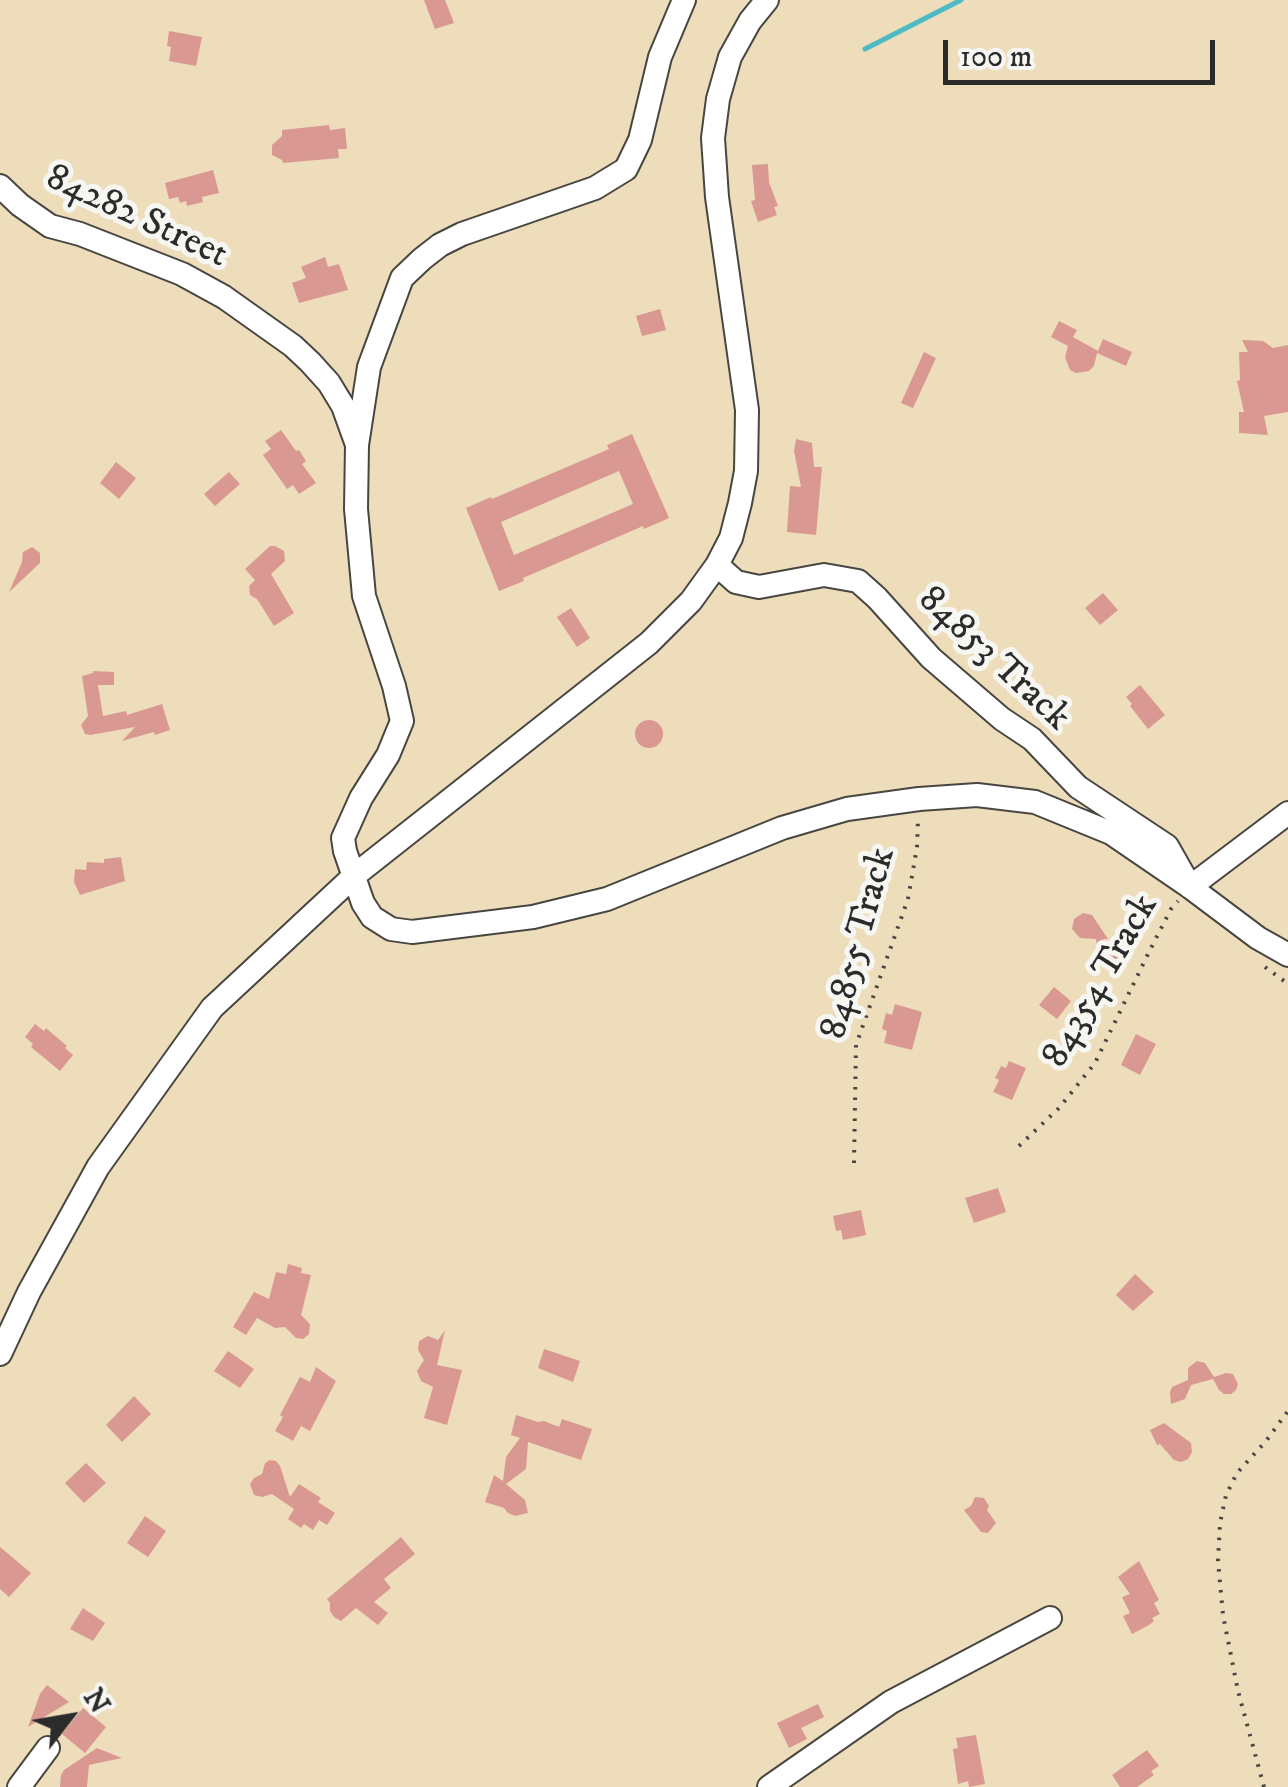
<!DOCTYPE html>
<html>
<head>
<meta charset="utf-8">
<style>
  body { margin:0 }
  #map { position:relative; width:1288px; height:1787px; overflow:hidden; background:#edddbb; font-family:"IM FELL DW Pica",serif }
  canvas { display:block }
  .north { position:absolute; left:20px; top:1667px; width:100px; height:100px; -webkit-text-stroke:8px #f6f6f2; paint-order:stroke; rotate:59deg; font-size:28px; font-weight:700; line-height:40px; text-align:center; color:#2b2b2b }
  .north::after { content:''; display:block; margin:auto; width:35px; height:45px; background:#2b2b2b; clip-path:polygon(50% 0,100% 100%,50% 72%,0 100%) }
  .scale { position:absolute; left:943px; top:40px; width:272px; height:45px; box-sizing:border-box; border:5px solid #2b2b2b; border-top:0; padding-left:12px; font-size:30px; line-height:35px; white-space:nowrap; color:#2b2b2b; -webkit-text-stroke:8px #f6f6f2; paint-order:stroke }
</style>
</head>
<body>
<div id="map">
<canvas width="1288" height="1787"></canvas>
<div class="north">N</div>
<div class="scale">100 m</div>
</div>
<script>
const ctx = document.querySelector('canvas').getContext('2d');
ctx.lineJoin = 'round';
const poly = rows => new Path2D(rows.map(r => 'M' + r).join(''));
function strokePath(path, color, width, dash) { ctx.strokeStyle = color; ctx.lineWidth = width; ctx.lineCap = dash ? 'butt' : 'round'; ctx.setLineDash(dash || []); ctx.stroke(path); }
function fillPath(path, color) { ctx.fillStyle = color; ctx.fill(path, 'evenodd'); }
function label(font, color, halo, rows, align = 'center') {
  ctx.font = font + ' "IM FELL DW Pica",serif'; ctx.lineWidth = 10; ctx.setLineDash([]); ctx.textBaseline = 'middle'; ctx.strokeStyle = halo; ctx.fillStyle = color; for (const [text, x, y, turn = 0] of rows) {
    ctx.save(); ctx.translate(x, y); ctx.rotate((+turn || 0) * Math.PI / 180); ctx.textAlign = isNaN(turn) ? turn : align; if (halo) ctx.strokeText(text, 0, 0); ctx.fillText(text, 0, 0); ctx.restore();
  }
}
strokePath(poly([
  [865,49,961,0]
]), '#4dbac6', 5);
fillPath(poly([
  [424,0,445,0,454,23,435,29],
  [169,31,202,37,196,66,169,61,171,47,167,46],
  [329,125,330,130,345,128,347,149,338,149,339,158,283,163,282,160,272,155,272,145,282,136,282,130],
  [768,164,769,182,778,206,774,207,777,215,758,222,751,201,755,200,752,165],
  [213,170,219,193,202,197,203,202,187,206,186,201,180,203,178,197,169,199,165,183],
  [325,257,328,267,339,264,348,290,299,303,292,283,306,278,301,267],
  [660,309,666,330,642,336,636,316],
  [1059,321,1077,330,1073,337,1098,351,1103,339,1132,352,1126,366,1097,353,1094,366,1089,371,1076,373,1070,370,1065,357,1068,346,1051,337],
  [1242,340,1263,341,1273,348,1288,345,1288,412,1264,416,1268,435,1239,433,1239,412,1244,412,1237,381,1240,380,1239,352,1248,352],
  [924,352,936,358,913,408,901,403],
  [281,430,296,451,299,450,306,461,302,464,316,483,299,494,293,485,287,489,263,455,271,449,265,441],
  [632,434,669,518,644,529,643,526,523,578,524,581,499,591,466,508,491,497,492,499,609,449,607,445],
  [619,471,633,504,514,555,501,522],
  [796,439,812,443,814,467,822,467,816,535,787,532,790,486,801,487,794,451],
  [116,462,136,478,119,499,100,483],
  [229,472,240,484,215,506,204,494],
  [270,546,275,546,284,551,285,561,271,574,294,613,274,626,257,599,250,595,249,586,255,580,245,569],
  [32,547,40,553,40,563,9,592,22,562,23,552],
  [1103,593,1118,610,1100,625,1085,608],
  [571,608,590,638,577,647,557,617],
  [93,671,114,672,114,685,98,685,103,716,126,711,127,715,162,704,170,730,155,735,154,732,122,741,135,727,90,735,85,734,81,725,88,716,82,676,93,673],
  [1140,685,1165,715,1148,729,1130,706,1132,704,1126,697],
  '635 734a14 14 0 1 1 28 0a14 14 0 1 1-28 0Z',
  [121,857,125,881,80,895,74,882,75,869,86,870,87,862,104,863,104,859],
  [1083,913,1092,915,1108,939,1102,939,1119,946,1119,957,1109,964,1099,959,1096,939,1080,938,1072,929,1074,919],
  [1054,987,1071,1001,1057,1019,1039,1005],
  [895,1004,922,1012,912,1050,884,1043,887,1031,882,1029,886,1013,892,1015],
  [35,1024,44,1031,46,1028,67,1046,65,1048,73,1055,60,1071,31,1047,33,1044,25,1037],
  [1136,1034,1156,1044,1140,1075,1121,1065],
  [1009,1061,1026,1068,1012,1100,993,1092,999,1080,995,1078,1001,1066,1006,1068],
  [998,1188,1006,1212,974,1223,965,1198],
  [861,1210,866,1235,843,1240,841,1230,836,1231,833,1216],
  [288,1264,302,1268,301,1273,311,1275,301,1315,310,1324,309,1334,303,1339,296,1338,285,1327,275,1328,257,1318,246,1335,233,1327,254,1292,269,1299,276,1272,286,1274],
  [1135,1274,1154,1292,1133,1311,1116,1295],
  [445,1330,437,1365,462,1370,447,1425,424,1418,433,1387,421,1381,417,1371,424,1360,418,1350,419,1341,428,1336,438,1340],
  [544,1349,580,1361,573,1382,538,1368],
  [228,1351,254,1369,240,1388,214,1371],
  [1197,1361,1205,1363,1214,1377,1226,1373,1233,1374,1238,1384,1236,1390,1231,1394,1224,1394,1219,1390,1213,1379,1191,1385,1185,1399,1171,1404,1170,1392,1172,1387,1188,1380,1188,1368],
  [316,1367,336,1381,310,1431,301,1426,293,1441,275,1431,283,1417,280,1415,300,1377,310,1382],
  [134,1396,151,1414,122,1442,106,1425],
  [516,1415,538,1422,544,1421,559,1427,562,1419,592,1429,581,1460,528,1442,526,1469,506,1484,525,1500,528,1513,515,1516,508,1513,504,1508,485,1502,494,1475,503,1481,506,1457,520,1438,511,1435],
  [1164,1423,1191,1443,1192,1452,1188,1459,1181,1462,1174,1460,1160,1444,1157,1445,1150,1430],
  [270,1460,276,1461,280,1466,290,1497,299,1484,321,1498,318,1502,335,1513,327,1525,319,1520,313,1530,304,1524,301,1528,288,1519,294,1509,272,1494,262,1497,254,1495,250,1484,254,1478,262,1474,265,1463],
  [86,1463,106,1483,84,1503,65,1483],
  [975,1497,984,1498,989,1506,987,1510,996,1523,988,1533,981,1532,964,1510,971,1506],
  [145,1516,166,1531,148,1557,127,1543],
  [401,1537,415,1554,384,1579,391,1588,374,1602,388,1613,378,1625,356,1608,341,1621,334,1617,330,1611,330,1603,327,1599],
  [0,1547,31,1573,9,1597,0,1589],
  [1139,1561,1159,1600,1154,1603,1160,1614,1152,1618,1154,1621,1149,1625,1132,1634,1123,1616,1130,1613,1122,1597,1130,1594,1118,1577],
  [83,1608,105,1623,93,1641,70,1629],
  [47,1685,69,1702,28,1727,40,1694],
  [818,1704,824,1717,801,1728,807,1739,789,1748,777,1723],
  [83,1708,106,1727,85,1753,62,1734],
  [976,1735,985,1784,969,1787,968,1781,958,1784,953,1749,958,1748,956,1738],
  [97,1748,122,1758,89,1765,87,1787,60,1787,61,1775,64,1770],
  [1147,1750,1159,1766,1151,1771,1154,1775,1137,1787,1120,1787,1112,1775]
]), '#da9892');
const minor = poly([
  [684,0,660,57,640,140,626,169,595,188,462,234,440,245,422,259,402,278,369,367,357,445,356,509,364,596,394,686,402,721,388,755,361,798,343,838,345,851,363,903,372,917,391,929,412,932,533,917,607,899,782,828,847,809,919,799,977,795,1035,802,1111,833,1190,887,1258,938,1288,955],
  [0,186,20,205,50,226,80,234,182,274,224,297,293,346,310,362,329,383,343,406,356,442],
  [717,565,736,582,759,587,824,575,858,581,877,598,931,658,1002,719,1032,739,1078,787,1167,846,1188,883],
  [1190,887,1288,813],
  [0,1354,29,1292,98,1167,212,1008,355,875,649,643,691,601,717,565,731,538,740,503,746,471,747,410,717,197,713,138,718,99,730,57,750,21,767,0],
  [19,1787,48,1748],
  [769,1787,891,1702,1050,1618]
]);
strokePath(minor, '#484641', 26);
strokePath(poly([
  [1265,967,1288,984],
  [1019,1146,1059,1108,1095,1063,1150,950,1171,909,1178,901],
  [854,1163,856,1045,908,899,917,847,918,819],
  [1264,1787,1238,1691,1223,1615,1218,1561,1220,1523,1226,1495,1237,1473,1266,1441,1288,1411]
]), '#484641', 4, [2.5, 8]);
strokePath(minor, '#fff', 22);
label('38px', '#2b2b2b', '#f6f6f2', [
  ["84282 Street",136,218,25],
  ["84853 Track",993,660,43],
  ["84855 Track",860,944,-75],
  ["84354 Track",1102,982,-60]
]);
</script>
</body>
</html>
